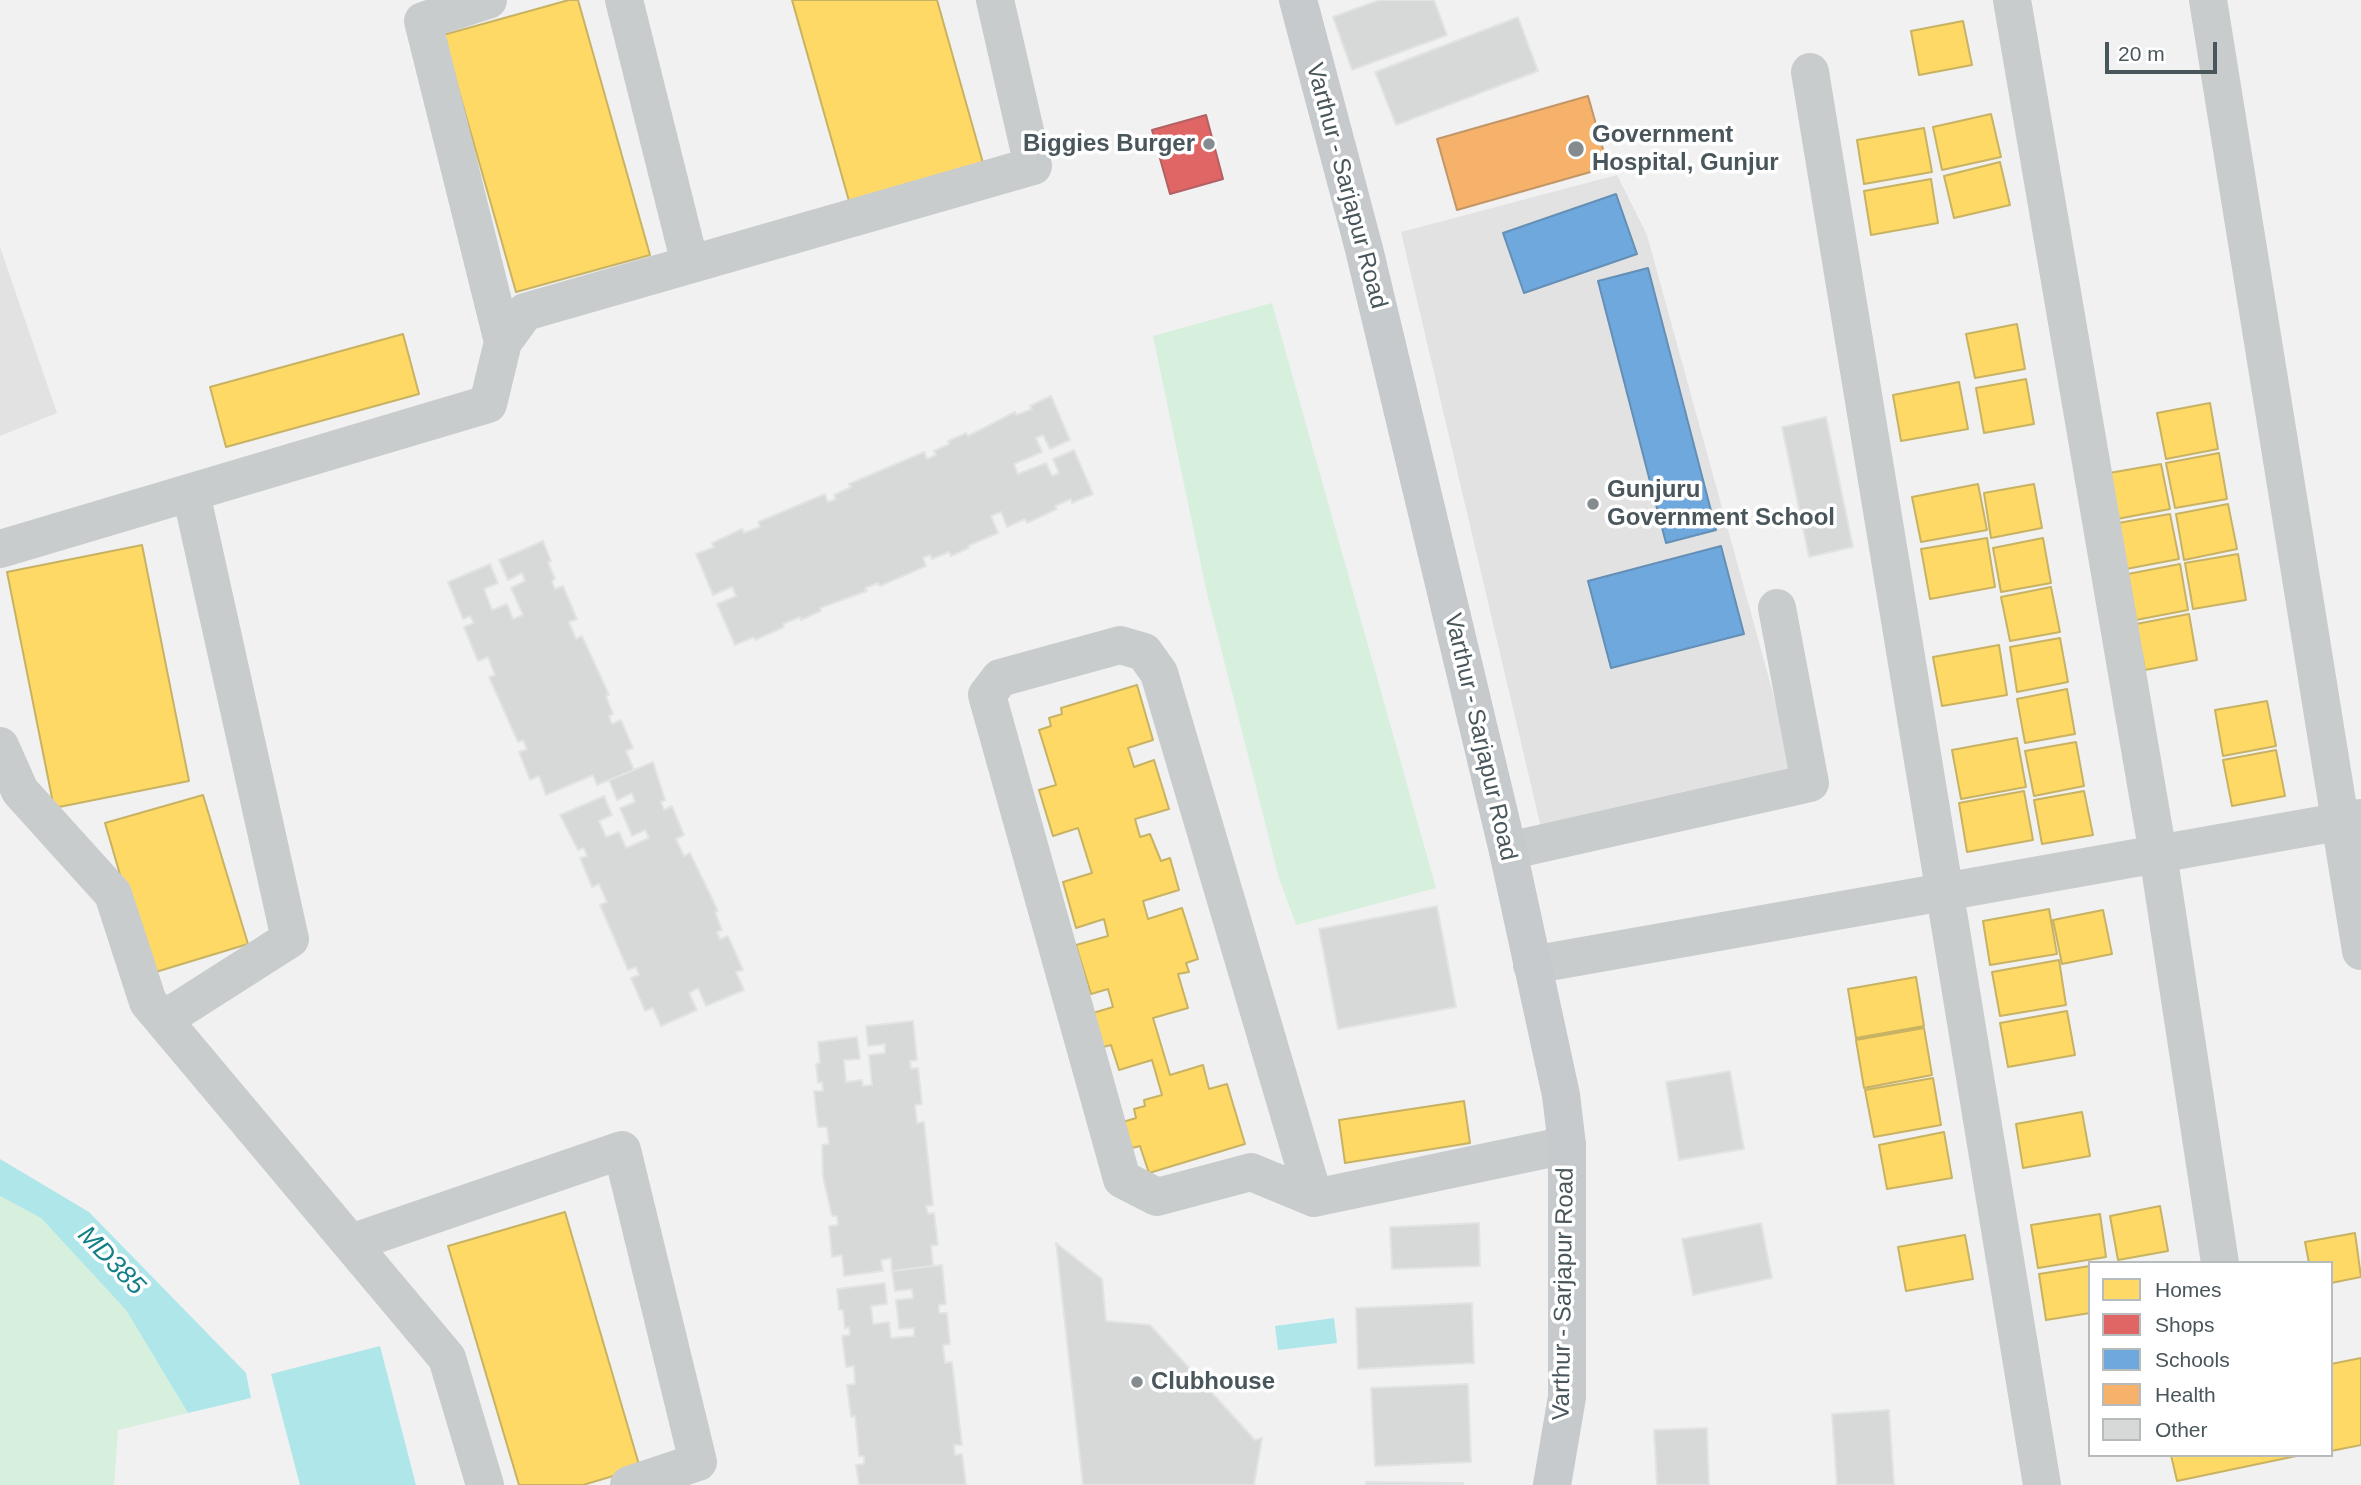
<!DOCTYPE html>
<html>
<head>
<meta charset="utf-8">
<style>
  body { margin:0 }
  #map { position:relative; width:2361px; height:1485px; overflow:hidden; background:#f1f1f1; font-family:Helvetica,sans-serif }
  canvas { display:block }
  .legend { position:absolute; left:2088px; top:1261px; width:245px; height:196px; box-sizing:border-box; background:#fff; border:2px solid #b6bbbe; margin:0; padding:9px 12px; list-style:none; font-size:21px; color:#49565c }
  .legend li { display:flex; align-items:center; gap:14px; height:35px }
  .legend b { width:35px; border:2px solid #b6bbbe }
  .scale { position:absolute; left:2105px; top:42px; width:112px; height:32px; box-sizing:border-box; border:4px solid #49565c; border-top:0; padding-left:9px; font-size:21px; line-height:24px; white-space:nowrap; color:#49565c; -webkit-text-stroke:5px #fff; paint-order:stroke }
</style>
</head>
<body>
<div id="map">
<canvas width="2361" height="1485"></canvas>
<ul class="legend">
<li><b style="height:19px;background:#ffd966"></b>Homes</li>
<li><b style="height:19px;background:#e06666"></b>Shops</li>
<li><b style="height:19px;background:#6fa8dc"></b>Schools</li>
<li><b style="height:19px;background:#f6b26b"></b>Health</li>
<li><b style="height:19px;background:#d7d9d9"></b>Other</li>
</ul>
<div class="scale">20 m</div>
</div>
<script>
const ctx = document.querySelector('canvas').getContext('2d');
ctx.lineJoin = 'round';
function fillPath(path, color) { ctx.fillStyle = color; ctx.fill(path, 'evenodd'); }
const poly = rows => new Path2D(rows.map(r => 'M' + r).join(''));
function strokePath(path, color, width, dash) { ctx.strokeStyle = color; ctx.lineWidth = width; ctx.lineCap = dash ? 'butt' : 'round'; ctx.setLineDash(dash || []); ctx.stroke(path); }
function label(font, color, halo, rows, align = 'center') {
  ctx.font = font + ' Helvetica,sans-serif'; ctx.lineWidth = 7; ctx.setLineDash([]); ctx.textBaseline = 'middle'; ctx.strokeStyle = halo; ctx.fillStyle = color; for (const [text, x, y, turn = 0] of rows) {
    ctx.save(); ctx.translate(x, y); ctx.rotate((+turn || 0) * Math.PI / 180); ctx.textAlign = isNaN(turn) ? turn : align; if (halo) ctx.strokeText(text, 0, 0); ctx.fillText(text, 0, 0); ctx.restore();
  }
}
fillPath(poly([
  [1617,175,1647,235,1795,773,1542,832,1401,232],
  [0,247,57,413,0,436]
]), '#e3e2e2');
fillPath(poly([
  [1272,303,1436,888,1296,925,1279,878,1206,589,1153,336],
  [0,1196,41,1218,126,1310,188,1413,118,1430,114,1485,0,1485]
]), '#d7efdd');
fillPath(poly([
  [0,1159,89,1212,246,1373,251,1398,188,1413,126,1310,41,1218,0,1196],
  [1334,1318,1337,1343,1278,1350,1275,1326],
  [380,1346,416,1485,300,1485,271,1374]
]), '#aee6ea');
const homes = poly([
  [569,0,578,0,650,255,516,292,443,35,569,0],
  [792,0,937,0,983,163,849,201,792,0],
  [1963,21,1972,65,1919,75,1911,31,1963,21],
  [1991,114,2001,157,1942,170,1933,127,1991,114],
  [1924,128,1932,172,1864,184,1857,140,1924,128],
  [2000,162,2010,205,1954,218,1944,176,2000,162],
  [1931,179,1938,223,1871,235,1864,191,1931,179],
  [2017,324,2025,369,1975,378,1966,334,2017,324],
  [403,334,419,394,226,447,210,387,403,334],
  [2026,379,2034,424,1984,433,1976,388,2026,379],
  [1959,382,1968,429,1901,441,1893,395,1959,382],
  [2210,403,2218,449,2166,459,2157,413,2210,403],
  [2219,453,2227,499,2175,508,2166,463,2219,453],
  [2161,464,2170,509,2117,519,2109,473,2161,464],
  [1978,484,1987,530,1921,542,1912,497,1978,484],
  [2034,484,2042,528,1991,538,1984,493,2034,484],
  [2228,504,2237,549,2184,560,2176,514,2228,504],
  [2170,514,2179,559,2126,569,2118,523,2170,514],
  [1987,538,1995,587,1930,599,1921,549,1987,538],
  [2043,538,2051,583,2001,592,1993,548,2043,538],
  [142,545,189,781,54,808,7,572,142,545],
  [2238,554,2246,600,2193,609,2185,563,2238,554],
  [2180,564,2188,610,2136,620,2128,574,2180,564],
  [2051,587,2060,632,2010,641,2001,597,2051,587],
  [2189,614,2197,660,2145,670,2136,624,2189,614],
  [2060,638,2068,682,2017,692,2010,647,2060,638],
  [1999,645,2007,695,1942,706,1933,657,1999,645],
  [1137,685,1153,740,1128,748,1134,767,1154,760,1169,809,1135,819,1140,837,1150,834,1161,861,1170,858,1179,890,1143,901,1148,919,1182,908,1198,959,1186,963,1189,972,1178,974,1188,1008,1153,1018,1170,1075,1203,1065,1209,1089,1227,1084,1245,1144,1149,1173,1140,1146,1132,1148,1123,1122,1136,1118,1134,1109,1145,1106,1144,1100,1162,1095,1152,1060,1119,1070,1111,1045,1103,1047,1093,1013,1113,1007,1108,989,1091,994,1076,945,1108,936,1104,919,1076,928,1063,882,1092,873,1078,828,1053,836,1039,790,1056,785,1039,730,1051,726,1049,718,1062,714,1061,708,1137,685],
  [2067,689,2075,734,2025,743,2017,699,2067,689],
  [2267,701,2276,746,2223,756,2215,710,2267,701],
  [2017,738,2026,787,1961,799,1952,750,2017,738],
  [2076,742,2084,786,2034,796,2025,751,2076,742],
  [2276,750,2285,796,2232,806,2223,760,2276,750],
  [2024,791,2033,840,1967,852,1959,803,2024,791],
  [2084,791,2093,835,2042,844,2034,800,2084,791],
  [203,795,248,944,149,974,105,823,203,795],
  [2049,909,2057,954,1990,965,1983,921,2049,909],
  [2103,910,2112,954,2062,964,2053,920,2103,910],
  [2059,960,2066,1005,2000,1016,1992,972,2059,960],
  [1916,977,1924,1026,1856,1038,1848,989,1916,977],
  [2067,1011,2075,1055,2008,1067,2000,1023,2067,1011],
  [1924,1028,1932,1075,1864,1088,1856,1040,1924,1028],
  [1933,1078,1941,1125,1874,1137,1865,1090,1933,1078],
  [1464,1101,1470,1143,1345,1163,1339,1120,1464,1101],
  [2082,1112,2090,1156,2023,1168,2016,1124,2082,1112],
  [1944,1132,1952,1178,1887,1189,1879,1145,1944,1132],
  [2160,1206,2168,1251,2118,1260,2110,1216,2160,1206],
  [565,1212,640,1468,583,1485,519,1485,448,1246,565,1212],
  [2100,1214,2106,1257,2038,1268,2031,1225,2100,1214],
  [2355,1233,2361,1277,2331,1283,2331,1263,2309,1263,2305,1242,2355,1233],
  [1965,1235,1973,1279,1906,1291,1898,1247,1965,1235],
  [2090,1266,2090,1313,2046,1320,2039,1274,2090,1266],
  [2361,1358,2361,1445,2331,1451,2331,1364,2361,1358],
  [2171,1455,2301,1455,2177,1481,2171,1455]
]);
fillPath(homes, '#ffd966');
strokePath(homes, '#c8b263', 2);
const shops = poly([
  [1206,115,1223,179,1170,194,1152,130,1206,115]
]);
fillPath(shops, '#e06666');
strokePath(shops, '#b36163', 2);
const schools = poly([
  [1616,194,1637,254,1524,293,1503,233,1616,194],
  [1648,268,1716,530,1666,543,1598,281,1648,268],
  [1721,546,1744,634,1611,668,1588,581,1721,546]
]);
fillPath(schools, '#6fa8dc');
strokePath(schools, '#648fb6', 2);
const health = poly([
  [1588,96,1608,167,1457,210,1437,139,1588,96]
]);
fillPath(health, '#f6b26b');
strokePath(health, '#c29666', 2);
const building = poly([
  [1379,0,1434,0,1447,35,1352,70,1333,17,1379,0],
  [1518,17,1538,71,1396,125,1375,72,1518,17],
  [1051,396,1070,440,1050,449,1043,435,1036,438,1042,452,1014,464,1018,474,1046,463,1052,476,1059,473,1053,459,1074,450,1093,494,1072,503,1071,499,1055,506,1057,509,1027,523,1025,519,1007,527,1001,512,991,516,998,533,968,546,969,548,951,556,949,552,932,559,930,555,923,558,926,566,880,586,878,583,865,588,867,591,820,608,821,611,801,620,800,617,783,624,784,627,755,640,754,637,735,645,717,604,736,596,732,587,713,595,696,554,714,547,712,543,742,529,744,533,760,527,758,522,825,494,828,502,836,499,834,495,851,487,849,484,924,452,927,459,936,455,934,451,949,444,948,441,966,433,968,436,1015,412,1016,415,1032,409,1030,406,1051,396],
  [1826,417,1853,547,1809,557,1782,427,1826,417],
  [543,541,551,561,548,562,555,579,552,581,555,589,563,586,577,619,569,622,576,639,582,636,609,695,606,696,613,714,609,716,612,724,621,720,633,748,626,751,634,770,597,785,593,775,546,795,539,776,530,780,519,752,527,749,523,740,518,742,489,677,495,675,488,657,478,661,464,627,474,623,470,616,463,619,448,582,490,564,498,583,484,589,492,610,507,604,513,619,523,615,511,588,525,581,522,573,508,580,499,560,543,541],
  [653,762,665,800,661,802,664,810,672,806,684,835,676,839,684,856,690,853,718,911,715,912,722,930,717,932,720,939,728,936,743,970,736,972,744,990,706,1006,698,988,689,993,697,1010,661,1026,653,1008,645,1011,631,978,639,975,636,967,628,970,600,905,607,902,599,884,592,887,580,858,587,856,584,848,578,850,560,815,604,796,612,815,599,821,606,837,619,832,626,848,649,838,645,830,632,836,620,808,635,802,632,793,617,800,609,780,653,762],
  [1437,906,1456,1007,1338,1029,1319,929,1437,906],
  [913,1021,917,1060,910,1061,911,1069,918,1068,922,1104,915,1105,917,1123,924,1122,933,1205,926,1206,928,1214,934,1213,938,1245,931,1246,933,1266,892,1271,891,1258,881,1260,883,1271,844,1276,842,1255,832,1257,829,1226,838,1225,837,1216,832,1216,823,1177,822,1145,829,1144,827,1127,818,1127,814,1091,823,1091,822,1082,818,1083,816,1064,820,1063,818,1042,857,1037,860,1059,844,1060,846,1082,862,1080,863,1086,872,1085,869,1055,885,1053,885,1044,868,1046,866,1026,913,1021],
  [1730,1071,1744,1149,1679,1160,1666,1082,1730,1071],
  [1479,1223,1480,1266,1392,1269,1390,1227,1479,1223],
  [1761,1223,1772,1278,1693,1295,1682,1239,1761,1223],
  [1056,1243,1102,1279,1106,1321,1150,1325,1255,1440,1262,1438,1254,1485,1083,1485,1056,1243],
  [942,1265,946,1304,939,1305,939,1313,947,1313,950,1344,943,1345,945,1363,952,1362,962,1445,954,1445,955,1455,962,1454,966,1485,859,1485,856,1465,864,1464,864,1456,859,1456,855,1416,851,1417,847,1385,855,1384,854,1366,846,1367,842,1336,850,1335,849,1327,845,1328,843,1310,839,1310,837,1289,885,1283,887,1304,871,1306,873,1324,889,1322,891,1338,914,1336,914,1328,899,1329,896,1300,913,1298,912,1289,895,1291,892,1271,942,1265],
  [1472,1303,1474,1363,1358,1369,1356,1308,1472,1303],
  [1468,1384,1471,1462,1375,1466,1371,1388,1468,1384],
  [1889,1410,1894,1485,1837,1485,1832,1414,1889,1410],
  [1707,1428,1709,1485,1657,1485,1654,1430,1707,1428],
  [1366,1482,1463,1483,1463,1485,1366,1485,1366,1482]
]);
fillPath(building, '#d7d9d9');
strokePath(building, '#e2e3e4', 2);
strokePath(poly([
  [488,0,423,21,503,342],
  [624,0,690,264],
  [2012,0,2158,854,2220,1263],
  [2208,0,2361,951],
  [1810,72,2042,1485],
  [0,549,488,404,503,342,525,312,1033,166,995,0],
  [0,746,20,791,113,894,148,1002,447,1358,485,1485],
  [1508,851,1810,783,1777,608],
  [1532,965,2361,818],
  [163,1020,290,939,191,493],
  [1314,1198,1159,673,1144,652,1120,645,1000,678,987,695,1122,1179,1157,1197,1251,1172,1314,1198,1567,1145],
  [351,1243,622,1150,698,1462,629,1485]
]), '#c8cccd', 38);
strokePath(poly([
  [1298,0,1364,249,1508,851,1561,1095,1567,1145,1567,1397,1552,1485]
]), '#c6cacc', 38);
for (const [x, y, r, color] of [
  [1209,144,7,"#848c90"],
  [1576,149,9,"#848c90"],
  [1593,504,7,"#848c90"],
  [1137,1382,7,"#848c90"]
]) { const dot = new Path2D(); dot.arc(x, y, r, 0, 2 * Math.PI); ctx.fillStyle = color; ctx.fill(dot); strokePath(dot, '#fff', 2.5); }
label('bold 24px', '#49565c', '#fff', [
  ["Government",1592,135],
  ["Hospital, Gunjur",1592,163],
  ["Biggies Burger",1195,144,"right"],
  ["Gunjuru",1607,490],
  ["Government School",1607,518],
  ["Clubhouse",1151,1382]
], 'left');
label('24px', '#49565c', '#fff', [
  ["Varthur - Sarjapur Road",1346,186,75],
  ["Varthur - Sarjapur Road",1480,737,77],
  ["Varthur - Sarjapur Road",1564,1294,-89]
]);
label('italic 26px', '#137f87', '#fff', [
  ["MD385",111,1261,46]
]);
</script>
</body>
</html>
